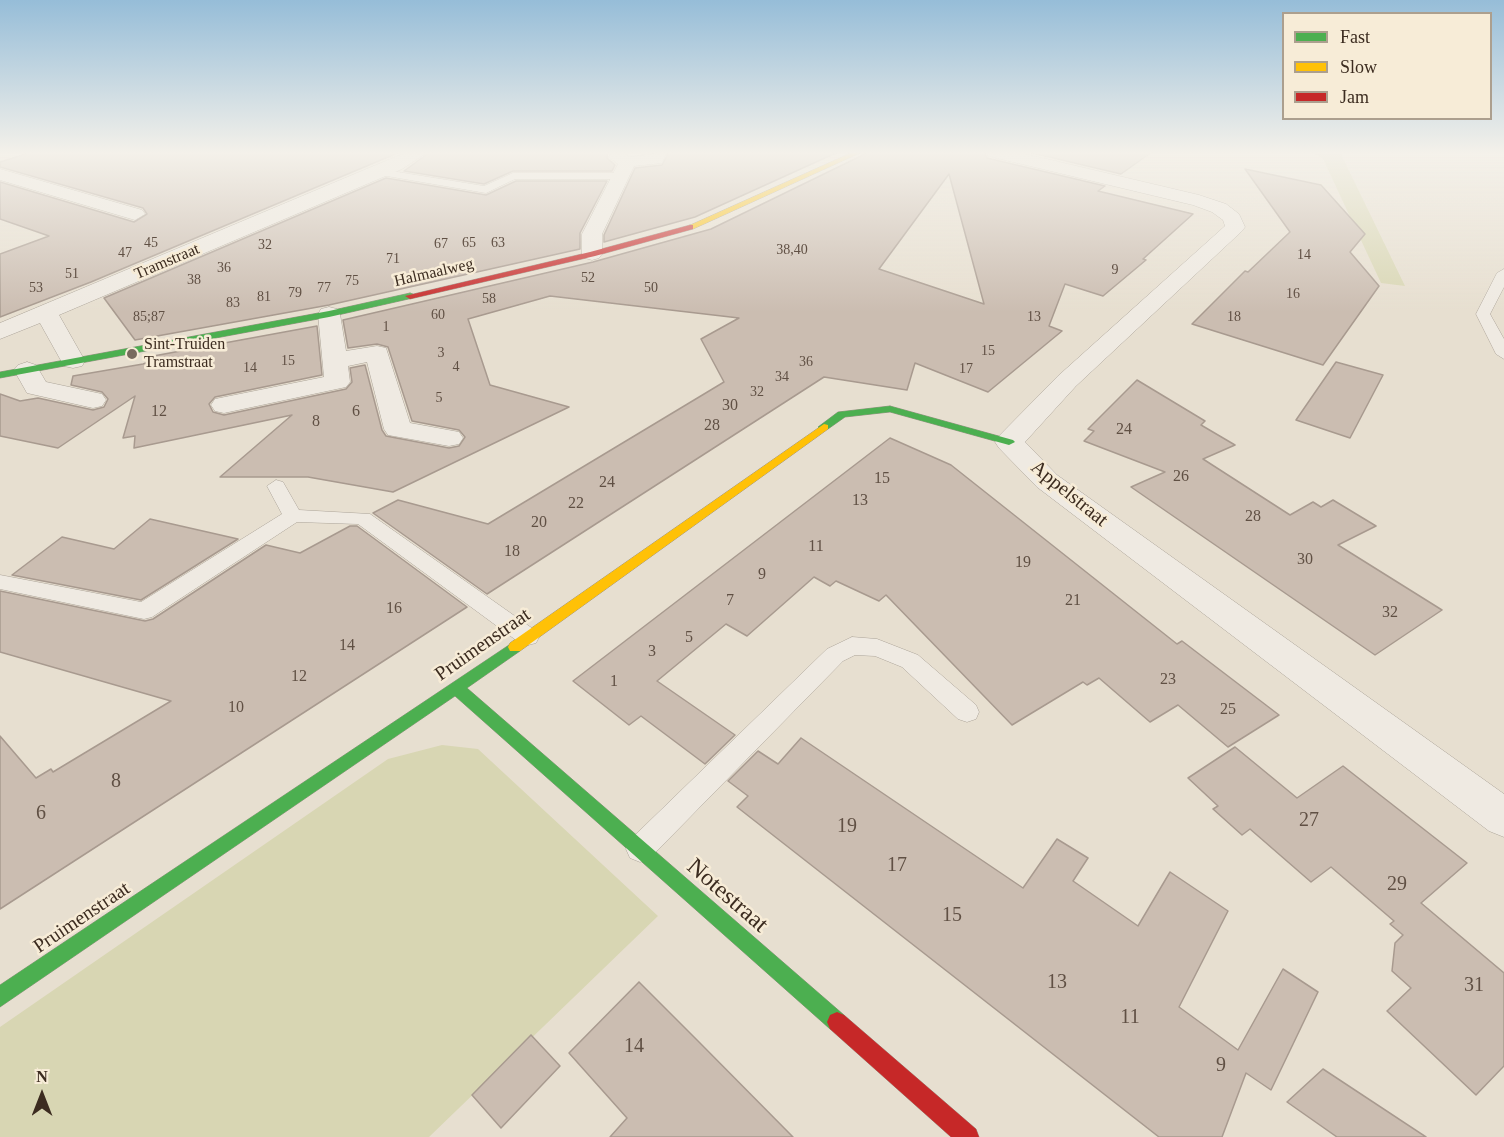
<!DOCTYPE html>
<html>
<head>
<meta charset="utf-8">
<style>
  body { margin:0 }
  #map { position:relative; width:1504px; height:1137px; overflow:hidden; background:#e7dfd0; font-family:Georgia,serif }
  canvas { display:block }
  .legend { position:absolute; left:1282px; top:12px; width:210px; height:108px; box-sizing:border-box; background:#f7ecd7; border:2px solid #ac9f8e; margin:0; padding:8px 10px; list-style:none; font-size:18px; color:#3c2c20 }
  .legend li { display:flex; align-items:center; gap:12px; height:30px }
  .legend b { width:30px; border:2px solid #ac9f8e }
  .north { position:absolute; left:12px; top:1065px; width:60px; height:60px; -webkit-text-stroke:4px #f7ecd7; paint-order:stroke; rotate:0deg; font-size:16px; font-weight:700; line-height:24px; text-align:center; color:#3c2c20 }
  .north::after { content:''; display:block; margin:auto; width:21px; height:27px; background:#3c2c20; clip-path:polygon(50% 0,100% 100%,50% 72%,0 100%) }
</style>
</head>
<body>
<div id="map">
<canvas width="1504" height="1137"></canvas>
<ul class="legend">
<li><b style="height:8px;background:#4caf50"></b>Fast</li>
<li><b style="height:8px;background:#ffc107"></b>Slow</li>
<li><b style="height:8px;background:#c62828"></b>Jam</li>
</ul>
<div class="north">N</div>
</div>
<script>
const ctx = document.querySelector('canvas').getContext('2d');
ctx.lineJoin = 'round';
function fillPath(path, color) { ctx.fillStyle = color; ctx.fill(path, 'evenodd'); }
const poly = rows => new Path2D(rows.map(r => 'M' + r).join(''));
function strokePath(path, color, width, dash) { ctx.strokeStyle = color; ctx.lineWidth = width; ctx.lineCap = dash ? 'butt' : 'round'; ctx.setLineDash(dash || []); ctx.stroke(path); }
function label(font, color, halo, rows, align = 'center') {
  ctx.font = font + ' Georgia,serif'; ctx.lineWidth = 5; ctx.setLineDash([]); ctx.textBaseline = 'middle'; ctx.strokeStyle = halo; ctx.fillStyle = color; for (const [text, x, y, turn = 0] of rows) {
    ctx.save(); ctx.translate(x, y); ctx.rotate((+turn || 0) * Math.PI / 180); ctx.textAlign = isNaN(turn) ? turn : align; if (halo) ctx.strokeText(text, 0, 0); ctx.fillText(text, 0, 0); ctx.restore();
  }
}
fillPath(poly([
  [1312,152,1340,152,1405,286,1381,283,1323,159],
  [442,745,478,749,658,916,429,1137,0,1137,0,1027,388,759]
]), '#d8d6b3');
const building = poly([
  [32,152,400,152,91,282,0,317,0,254,49,236,0,219,0,182,134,222,147,214,143,208,0,167,0,162,32,152],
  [430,152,608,152,607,158,615,165,612,171,513,171,484,184,404,171,430,152],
  [669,152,838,152,695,217,604,242,604,235,635,168,662,165,669,152],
  [869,152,984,152,987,158,1105,186,1098,191,1193,214,1143,259,1146,260,1103,296,1065,284,1049,326,1062,331,988,392,915,363,907,390,824,377,487,594,373,513,398,500,488,524,724,382,701,339,739,318,550,296,468,319,490,385,569,407,393,492,308,477,220,477,292,415,134,448,135,436,123,438,135,396,58,448,0,436,0,394,20,401,38,398,93,410,104,407,108,399,102,392,71,385,73,376,143,364,151,361,148,357,317,326,322,375,215,397,209,404,213,412,224,415,346,389,352,382,350,368,365,365,382,430,386,436,449,448,459,446,465,437,459,430,412,421,388,347,377,344,348,348,343,320,593,262,711,229,869,152],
  [949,174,984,304,879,269,949,174],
  [1028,152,1152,152,1121,174,1028,152],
  [1245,169,1321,185,1365,234,1350,252,1379,286,1323,365,1192,324,1245,271,1248,272,1290,232,1245,169],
  [386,178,486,195,516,181,607,181,580,233,580,249,329,305,135,340,104,298,386,178],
  [1336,362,1383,375,1350,438,1296,420,1336,362],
  [1137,380,1205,421,1201,425,1235,445,1203,459,1290,515,1313,502,1321,507,1333,500,1376,526,1338,545,1442,610,1375,655,1131,487,1165,472,1084,441,1094,431,1088,429,1137,380],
  [890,438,951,465,1177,644,1182,641,1279,715,1228,747,1178,705,1150,722,1099,678,1087,685,1083,682,1012,725,886,595,879,601,836,581,830,586,814,577,747,636,726,624,657,681,735,735,705,764,641,716,629,725,573,681,890,438],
  [150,519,238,539,141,600,12,575,62,537,114,549,150,519],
  [350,526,357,526,467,607,0,909,0,736,36,778,51,769,53,772,171,701,0,652,0,591,145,621,153,619,266,545,300,553,350,526],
  [801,738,1023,888,1057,839,1088,858,1073,881,1138,926,1170,872,1228,911,1179,1007,1238,1050,1283,969,1318,992,1271,1090,1246,1073,1222,1137,1159,1137,737,807,748,796,728,781,758,751,778,764,801,738],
  [1235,747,1297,798,1343,766,1467,863,1421,903,1504,973,1504,1066,1476,1095,1387,1011,1411,988,1392,971,1395,943,1403,935,1390,924,1394,921,1331,867,1311,882,1250,829,1242,835,1213,809,1218,806,1188,778,1235,747],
  [639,982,698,1041,793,1137,610,1137,627,1118,569,1053,639,982],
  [531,1035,560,1066,501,1128,472,1095,531,1035],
  [1323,1069,1426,1137,1337,1137,1287,1102,1323,1069]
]);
fillPath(building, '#cbbdb1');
strokePath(building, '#a89a8f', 1.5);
const lane = poly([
  [379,169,484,186,513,173,621,173,627,176,621,179,515,179,486,193,375,174,373,172,379,169],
  [1504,269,1504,287,1490,314,1504,339,1504,359,1496,354,1476,314,1497,273,1504,269],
  [276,480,283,482,299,510,370,514,536,631,539,637,536,643,528,645,520,643,358,524,297,522,152,617,144,619,0,589,0,575,141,602,282,514,267,486,276,480],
  [852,637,877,639,918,655,976,705,979,712,976,719,967,722,958,719,902,667,875,656,855,655,843,661,650,858,640,862,630,858,626,849,630,840,827,649,852,637]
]);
const street = poly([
  [407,152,428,152,402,169,59,315,85,361,82,366,73,368,64,366,40,323,0,339,0,323,407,152],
  [611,152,628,152,627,155,630,157,667,152,662,163,634,166,602,234,602,254,599,258,592,260,585,258,582,254,582,234,618,164,609,157,611,152],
  [986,152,1017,152,1199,195,1226,204,1239,214,1245,227,1242,231,1076,386,1025,442,1057,475,1504,794,1504,837,1489,831,1037,487,999,448,995,442,999,436,1058,376,1225,226,1223,220,1212,212,1193,205,988,156,986,152],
  [0,169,142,210,145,214,135,220,0,180,0,169],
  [329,307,337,309,340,314,346,351,377,346,386,348,410,423,459,432,463,438,459,444,449,446,388,435,384,429,367,362,348,366,350,382,346,387,224,413,215,411,211,405,215,399,324,377,318,314,321,309,329,307],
  [27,362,36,365,46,382,102,394,106,400,102,406,93,408,27,393,14,370,18,365,27,362]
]);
const fast = poly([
  [410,293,413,294,413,298,329,317,0,378,0,372,329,311,410,293],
  [890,406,1013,440,1015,442,1009,445,890,412,845,417,828,429,820,429,818,427,838,412,890,406],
  [515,641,520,643,522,647,520,651,467,688,844,1015,847,1022,844,1029,837,1032,830,1029,455,696,0,1007,0,985,515,641]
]);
const slow = poly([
  [853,152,862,152,693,229,686,227,853,152],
  [824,424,828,425,828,429,520,651,510,651,508,647,510,643,824,424]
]);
const jam = poly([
  [690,225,693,225,693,229,595,256,410,299,405,296,590,252,690,225],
  [837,1012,844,1015,976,1129,979,1137,951,1137,830,1029,827,1022,830,1015,837,1012]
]);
strokePath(lane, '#aca499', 1);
strokePath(street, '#aca499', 1);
strokePath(fast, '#9c9488', 1);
strokePath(slow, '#9c9488', 1);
strokePath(jam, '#9c9488', 1);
fillPath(lane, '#efeae2');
fillPath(street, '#efeae2');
fillPath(fast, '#4caf50');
fillPath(slow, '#ffc107');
fillPath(jam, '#c62828');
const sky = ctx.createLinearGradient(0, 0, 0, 312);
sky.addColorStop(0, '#96bdd8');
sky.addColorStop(0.49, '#f4f1ea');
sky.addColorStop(1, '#f4f1ea00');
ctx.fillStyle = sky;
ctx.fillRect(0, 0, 1504, 312);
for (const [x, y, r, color] of [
  [132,354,6,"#786b5e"]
]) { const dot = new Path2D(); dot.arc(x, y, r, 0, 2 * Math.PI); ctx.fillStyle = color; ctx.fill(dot); strokePath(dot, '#f7ecd7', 2); }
label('14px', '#605044', null, [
  ["45",151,243],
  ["65",469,243],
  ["63",498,243],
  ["67",441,244],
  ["32",265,245],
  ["38,40",792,250],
  ["47",125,253],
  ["14",1304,255],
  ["71",393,259],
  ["36",224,268],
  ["9",1115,270],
  ["51",72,274],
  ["52",588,278],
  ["38",194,280],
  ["75",352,281],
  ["53",36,288],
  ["77",324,288],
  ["50",651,288],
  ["79",295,293],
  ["16",1293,294],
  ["81",264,297],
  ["58",489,299],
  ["83",233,303],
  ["60",438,315],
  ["85;87",149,317],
  ["13",1034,317],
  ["18",1234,317],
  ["1",386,327],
  ["15",988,351],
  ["3",441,353],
  ["15",288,361],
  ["36",806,362],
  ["4",456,367],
  ["14",250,368],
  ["17",966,369],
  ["34",782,377],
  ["32",757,392],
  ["5",439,398]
]);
label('16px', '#3c2c20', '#f7ecd7', [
  ["Tramstraat",167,262,-23],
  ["Halmaalweg",434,273,-13]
]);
label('16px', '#3c2c20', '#f7ecd7', [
  ["Sint-Truiden",144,345],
  ["Tramstraat",144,363]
], 'left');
label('16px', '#605044', null, [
  ["30",730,406],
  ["12",159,412],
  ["6",356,412],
  ["8",316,422],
  ["28",712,426],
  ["24",1124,430],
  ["26",1181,477],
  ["15",882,479],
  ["24",607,483],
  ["13",860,501],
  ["22",576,504],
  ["28",1253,517],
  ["20",539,523],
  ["11",816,547],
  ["18",512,552],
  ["30",1305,560],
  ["19",1023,563],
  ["9",762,575],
  ["7",730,601],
  ["21",1073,601],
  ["16",394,609],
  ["32",1390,613],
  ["5",689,638],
  ["14",347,646],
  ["3",652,652],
  ["12",299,677],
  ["23",1168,680],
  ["1",614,682],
  ["10",236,708],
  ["25",1228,710]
]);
label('20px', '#3c2c20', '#f7ecd7', [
  ["Appelstraat",1069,494,39],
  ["Pruimenstraat",483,645,-35],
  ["Pruimenstraat",82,918,-34]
]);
label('20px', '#605044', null, [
  ["8",116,782],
  ["6",41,814],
  ["27",1309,821],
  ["19",847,827],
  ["17",897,866],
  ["29",1397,885],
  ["15",952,916],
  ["13",1057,983],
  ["31",1474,986],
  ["11",1130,1018],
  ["14",634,1047],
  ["9",1221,1066]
]);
label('24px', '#3c2c20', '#f7ecd7', [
  ["Notestraat",727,896,41]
]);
</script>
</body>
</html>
